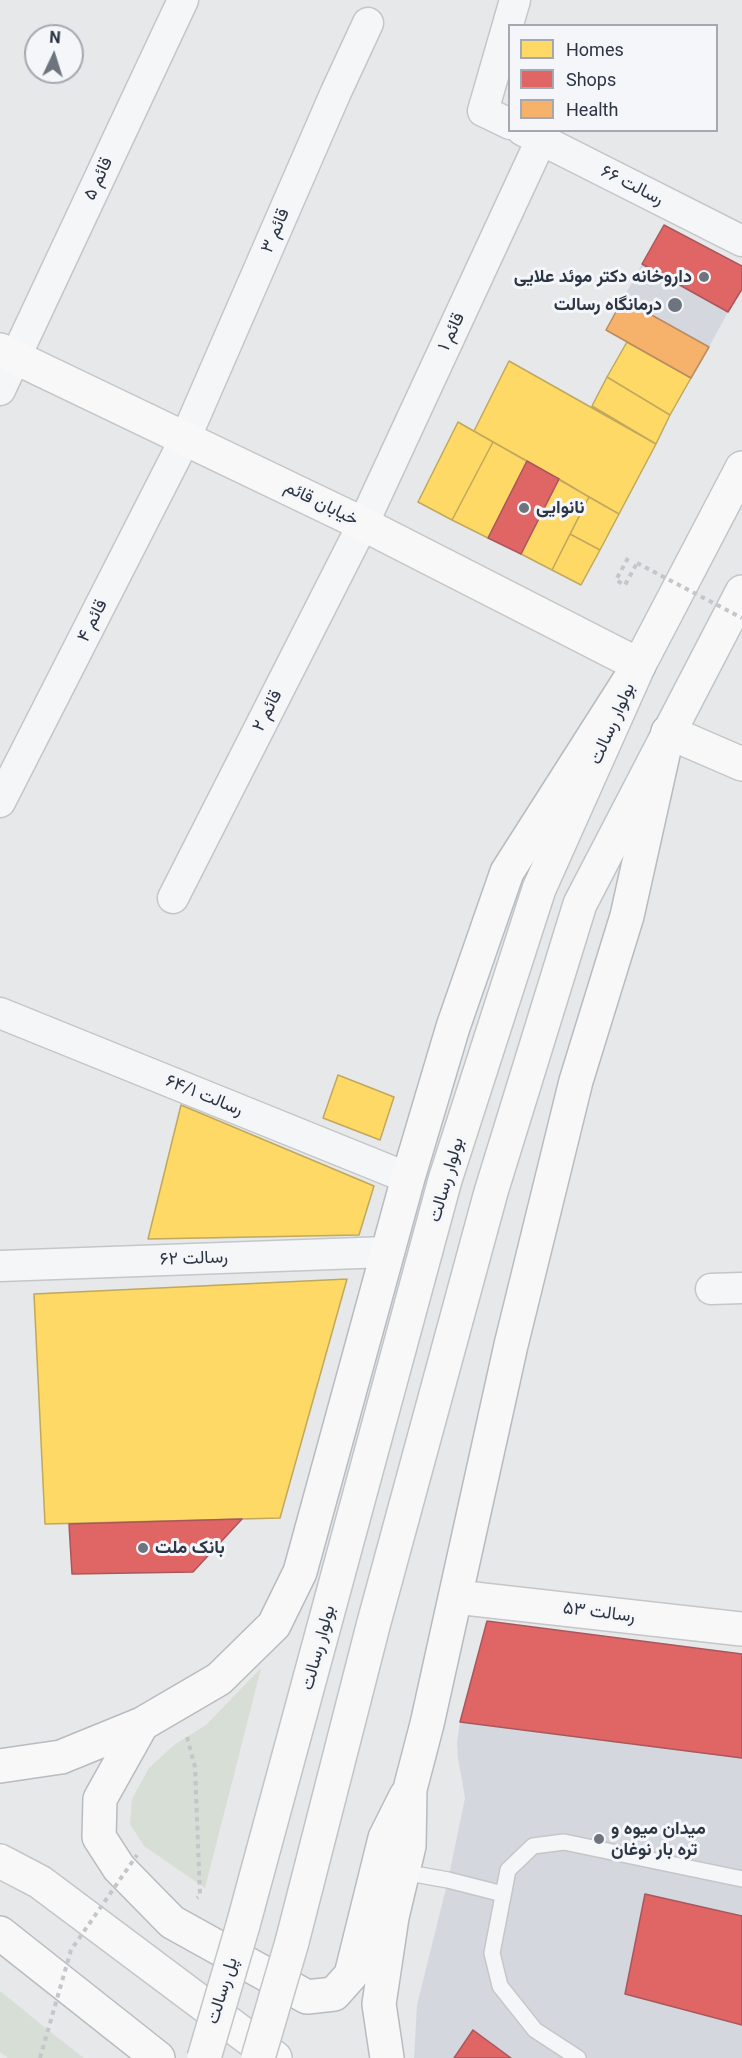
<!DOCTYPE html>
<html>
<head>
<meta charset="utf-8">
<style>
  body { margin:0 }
  #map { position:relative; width:742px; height:2058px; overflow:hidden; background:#e6e8ea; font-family:Roboto,sans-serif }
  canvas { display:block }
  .legend { position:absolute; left:508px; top:24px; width:210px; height:108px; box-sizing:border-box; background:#f4f6f9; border:2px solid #a4a9b1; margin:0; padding:8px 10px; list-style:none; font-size:18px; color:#2c3544 }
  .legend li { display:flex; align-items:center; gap:12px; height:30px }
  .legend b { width:30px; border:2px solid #a4a9b1 }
  .north { position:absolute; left:24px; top:24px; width:60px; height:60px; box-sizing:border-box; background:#f4f6f9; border:2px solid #a4a9b1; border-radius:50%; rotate:4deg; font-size:16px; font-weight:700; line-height:24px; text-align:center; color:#2c3544 }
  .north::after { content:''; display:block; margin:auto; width:21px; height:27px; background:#6d747e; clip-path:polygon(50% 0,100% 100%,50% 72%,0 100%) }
</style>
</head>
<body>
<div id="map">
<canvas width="742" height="2058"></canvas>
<ul class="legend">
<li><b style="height:16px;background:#ffd966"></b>Homes</li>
<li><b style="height:16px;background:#e06666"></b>Shops</li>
<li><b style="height:16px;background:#f6b26b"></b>Health</li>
</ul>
<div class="north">N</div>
</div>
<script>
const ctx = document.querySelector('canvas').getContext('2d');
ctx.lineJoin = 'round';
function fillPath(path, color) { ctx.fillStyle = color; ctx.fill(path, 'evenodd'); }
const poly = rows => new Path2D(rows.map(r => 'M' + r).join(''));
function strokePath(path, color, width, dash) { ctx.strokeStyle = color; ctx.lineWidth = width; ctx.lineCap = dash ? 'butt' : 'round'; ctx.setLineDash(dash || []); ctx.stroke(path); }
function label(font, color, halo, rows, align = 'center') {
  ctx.font = font + ' Roboto,Vazirmatn,sans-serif'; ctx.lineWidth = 6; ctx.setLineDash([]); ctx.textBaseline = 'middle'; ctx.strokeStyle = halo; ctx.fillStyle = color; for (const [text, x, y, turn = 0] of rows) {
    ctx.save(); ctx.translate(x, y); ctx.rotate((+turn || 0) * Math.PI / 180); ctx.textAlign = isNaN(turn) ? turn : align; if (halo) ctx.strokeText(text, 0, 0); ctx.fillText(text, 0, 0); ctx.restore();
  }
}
fillPath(poly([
  [642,264,728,312,709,347,623,299],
  [487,1621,742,1654,742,2058,414,2058,417,2005,448,1880,465,1798,458,1758,457,1742,460,1722]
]), '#d4d7dd');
fillPath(poly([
  [261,1668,252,1704,205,1888,144,1846,130,1824,132,1799,149,1768,174,1745,206,1725],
  [0,1991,48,2030,84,2058,8,2058,0,2052]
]), '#d7ded6');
const homes = poly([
  [627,342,691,378,670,415,607,377,627,342],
  [509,361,656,444,619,514,474,431,509,361],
  [607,377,670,415,656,444,592,406,607,377],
  [458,422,493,442,452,520,418,502,458,422],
  [493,442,527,461,488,538,452,520,493,442],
  [559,479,589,497,552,570,521,554,559,479],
  [589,497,619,514,600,550,570,534,589,497],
  [570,534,600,550,581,585,552,570,570,534],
  [338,1075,394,1097,380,1140,323,1118,338,1075],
  [181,1105,374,1186,359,1235,148,1239,181,1105],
  [347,1279,280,1518,45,1524,34,1294,347,1279]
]);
fillPath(homes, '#ffd966');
strokePath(homes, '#c0a85c', 1.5);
const shops = poly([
  [664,225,742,266,742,289,728,312,642,264,664,225],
  [527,461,559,479,521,554,488,538,527,461],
  [242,1519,193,1572,72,1574,69,1524,242,1519],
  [487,1621,742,1654,742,1758,460,1722,487,1621],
  [645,1894,742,1916,742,2025,625,1994,645,1894],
  [473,2030,511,2058,454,2058,473,2030]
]);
fillPath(shops, '#e06666');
strokePath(shops, '#aa575c', 1.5);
const health = poly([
  [623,299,709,347,691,378,606,330,623,299]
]);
fillPath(health, '#f6b26b');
strokePath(health, '#b98c5f', 1.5);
const lane = poly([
  [403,1872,448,1880,503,1894],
  [578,2058,535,2030,500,1986,492,1953,508,1870,533,1846,564,1842,742,1879]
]);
const street = poly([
  [510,124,483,111,515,0],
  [522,130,742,241],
  [0,390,183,0],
  [0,802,185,439,336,92,368,23],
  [173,898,363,524,541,140],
  [0,1013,408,1178],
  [0,1266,387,1252],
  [711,1289,742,1288]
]);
const secondary = poly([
  [0,350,363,524,639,665],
  [668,732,742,764],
  [456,1597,742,1629],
  [0,1861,40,1882,275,2058]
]);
const primary = poly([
  [243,1925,445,1180,539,889,639,665,742,468],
  [292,1942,373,1626,491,1192,580,904,742,592]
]);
const highway = poly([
  [142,1724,100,1799,99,1837,119,1868,172,1922,307,1997,334,1994,351,1975,385,1838,406,1796],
  [0,1766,61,1757,142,1724,219,1679,274,1625,300,1572,408,1178,453,1027,507,872,639,665],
  [0,1933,158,2058],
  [387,2058,379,2004,392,1917,409,1846,410,1789,427,1724,511,1345,576,1081,627,916,668,732]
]);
strokePath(lane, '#c4c6c8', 18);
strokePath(street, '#c4c6c8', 33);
strokePath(secondary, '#c4c6c8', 36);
strokePath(primary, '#c2c5c8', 36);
strokePath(highway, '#b8bbbf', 36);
strokePath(poly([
  [628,558,616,580,625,585,637,563],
  [187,1737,195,1767,200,1895,197,1898]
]), '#c5c6ca', 4, [4.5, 4.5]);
strokePath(lane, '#f5f6f7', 15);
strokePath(street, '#f5f6f7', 30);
strokePath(secondary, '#f8f8f8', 33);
strokePath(primary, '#f8f8f8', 33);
strokePath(highway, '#f8f8f8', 33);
const primaryBridge = poly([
  [204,2058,243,1925],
  [258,2058,292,1942]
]);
strokePath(primaryBridge, '#c2c5c8', 36, []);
strokePath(poly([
  [637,563,742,618],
  [40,2058,71,1950,137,1855]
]), '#c5c6ca', 4, [4.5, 4.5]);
strokePath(primaryBridge, '#f8f8f8', 33);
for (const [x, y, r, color] of [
  [704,277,6,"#6d747e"],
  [675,305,8,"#6d747e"],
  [524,508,6,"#6d747e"],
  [143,1548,6,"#6d747e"],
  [599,1839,6,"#6d747e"]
]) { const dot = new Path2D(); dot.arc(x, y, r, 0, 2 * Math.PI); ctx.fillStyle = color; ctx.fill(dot); strokePath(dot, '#f4f6f9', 2); }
label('18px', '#2c3544', '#f4f6f9', [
  ["قائم ۵",99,179,-65],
  ["رسالت ۶۶",632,186,27],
  ["قائم ۳",276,231,-67],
  ["قائم ۱",452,332,-65],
  ["خیابان قائم",321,504,26],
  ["قائم ۴",93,621,-63],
  ["قائم ۲",268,711,-63],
  ["بولوار رسالت",613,724,-66],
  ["رسالت ۶۴/۱",204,1096,22],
  ["بولوار رسالت",447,1180,-74],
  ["رسالت ۶۲",194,1259,-2],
  ["رسالت ۵۳",599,1613,7],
  ["بولوار رسالت",319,1648,-75],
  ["پل رسالت",223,1991,-73]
]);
label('bold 18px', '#2c3544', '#f4f6f9', [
  ["داروخانه دکتر موئد علایی",692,277,"right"],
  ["درمانگاه رسالت",662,305,"right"],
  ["نانوایی",536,508],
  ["بانک ملت",155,1548],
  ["میدان میوه و",611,1829],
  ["تره بار نوغان",611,1850]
], 'left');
</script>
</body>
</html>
